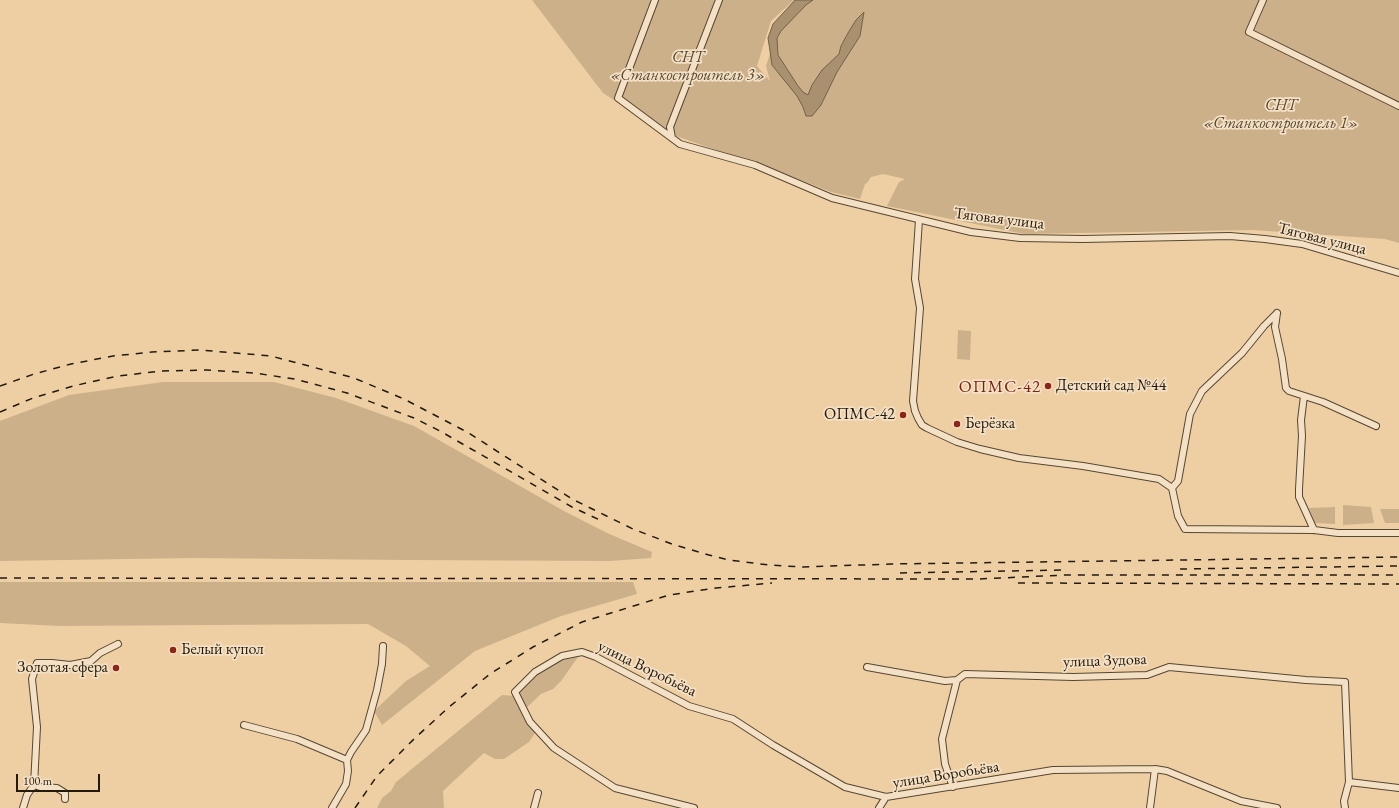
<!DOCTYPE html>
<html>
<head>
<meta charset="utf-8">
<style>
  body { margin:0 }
  #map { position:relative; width:1399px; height:808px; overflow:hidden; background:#eecfa4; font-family:"EB Garamond",serif }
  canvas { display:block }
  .scale { position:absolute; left:16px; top:774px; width:84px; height:18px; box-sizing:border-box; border:2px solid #241a0c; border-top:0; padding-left:5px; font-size:12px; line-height:14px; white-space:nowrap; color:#241a0c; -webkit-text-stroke:3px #f4e0c4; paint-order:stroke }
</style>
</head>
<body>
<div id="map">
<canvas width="1399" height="808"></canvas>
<div class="scale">100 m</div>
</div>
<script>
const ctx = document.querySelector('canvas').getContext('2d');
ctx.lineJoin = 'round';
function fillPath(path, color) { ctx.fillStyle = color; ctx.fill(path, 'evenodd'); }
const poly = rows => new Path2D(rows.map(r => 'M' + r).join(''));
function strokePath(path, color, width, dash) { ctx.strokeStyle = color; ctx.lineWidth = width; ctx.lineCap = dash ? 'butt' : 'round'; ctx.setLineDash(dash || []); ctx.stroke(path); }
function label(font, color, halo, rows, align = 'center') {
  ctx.font = font + ' "EB Garamond",serif'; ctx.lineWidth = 3.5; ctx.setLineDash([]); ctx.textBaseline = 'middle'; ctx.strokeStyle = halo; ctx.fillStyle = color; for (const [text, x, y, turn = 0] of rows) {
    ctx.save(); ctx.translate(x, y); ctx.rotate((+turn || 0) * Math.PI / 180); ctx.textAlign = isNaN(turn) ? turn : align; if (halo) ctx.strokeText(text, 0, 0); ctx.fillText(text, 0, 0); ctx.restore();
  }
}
fillPath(poly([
  [532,0,794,0,771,21,757,66,770,81,766,66,777,32,807,0,1399,0,1399,243,1385,239,1252,230,1024,234,887,206,899,182,905,179,883,174,871,177,867,183,865,184,860,199,831,192,788,175,676,136,672,138,603,93],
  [958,330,971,331,970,360,957,359],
  [163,382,274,382,336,398,414,426,564,511,607,533,652,552,651,558,610,561,406,560,193,558,0,561,0,421,69,395],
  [1343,505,1371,507,1374,523,1343,525],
  [1335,507,1335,524,1315,523,1309,508],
  [1380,509,1399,509,1399,523,1385,523],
  [0,582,633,582,637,594,561,616,475,651,382,725,374,711,406,681,430,666,406,646,368,624,60,626,0,623],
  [571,654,578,657,561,681,553,689,541,694,521,713,535,733,529,742,504,759,495,759,484,753,443,791,444,808,377,808,382,798,391,791,396,782,502,695,516,696,526,679]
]), '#ccb08a');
const water = poly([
  [795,0,813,0,806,5,781,31,777,38,778,55,798,86,803,92,808,95,812,85,822,70,839,54,841,46,848,33,856,20,864,12,860,36,837,72,821,105,812,116,806,116,803,107,797,96,772,65,770,51,768,38,773,24,795,0]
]);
fillPath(water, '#a99170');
strokePath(water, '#746148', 1);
const minor = poly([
  [655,0,618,98,680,144,755,165,832,198,971,232,1020,238,1083,239,1230,236,1265,239,1302,244,1399,273],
  [1263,0,1249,32,1399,106],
  [672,138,670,127,719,0],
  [919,220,915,279,920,308,913,401,915,411,918,418,922,425,927,428,957,442,980,449,1019,458,1083,466,1159,479,1172,488,1178,516,1185,529,1314,530,1338,533,1399,533],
  [1277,313,1275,327,1282,359,1286,388,1289,391,1323,402,1376,426],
  [1304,396,1301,420,1302,436,1299,489,1299,497,1314,530],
  [1172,488,1178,481,1190,414,1202,391,1242,353,1264,326,1277,313],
  [867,667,945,681,957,680,965,674,1073,677,1147,675,1169,667,1306,680,1345,682,1349,782,1344,801,1345,808],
  [244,725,297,739,347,760,348,771,346,784,332,808],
  [347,760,351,752,366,730,377,690,382,664,383,646],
  [1349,782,1399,788],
  [34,785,40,787,57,788,65,793,65,799],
  [953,787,945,764,942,739,957,680],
  [23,808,27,795,34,785,37,727,32,679,37,663,52,663,70,665,91,661,100,653,118,644],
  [534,808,538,793],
  [694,808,615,788,554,748,530,722,515,692,535,672,562,656,582,652,596,657,689,706,733,719,773,745,845,787,886,797,1053,770,1155,769,1167,771,1241,801,1277,808],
  [879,808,886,797],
  [1150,808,1155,769]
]);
strokePath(minor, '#564732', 8);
strokePath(minor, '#f4e0c4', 6);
strokePath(poly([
  [0,386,34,374,71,364,113,356,152,352,200,350,271,356,354,378,404,399,467,432,572,499,633,529,672,544,709,555,729,560,769,565,803,567,891,564,1399,557],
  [0,412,33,398,73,386,118,376,162,371,207,370,254,373,295,379,347,393,414,418,440,431,572,507,604,522],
  [1180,569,1399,566],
  [900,573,1062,570],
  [0,578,978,579,1066,575,1399,575],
  [1018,583,1399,584],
  [355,808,377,776,414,739,449,707,490,674,533,647,582,622,669,595,716,588,772,583]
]), '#241a0c', 1.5, [7, 7]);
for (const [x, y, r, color] of [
  [1048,386,4,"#8f2418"],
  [903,415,4,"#8f2418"],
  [957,424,4,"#8f2418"],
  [173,650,4,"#8f2418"],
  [116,668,4,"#8f2418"]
]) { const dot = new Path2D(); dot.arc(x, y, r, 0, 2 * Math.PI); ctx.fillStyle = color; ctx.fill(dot); strokePath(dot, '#f4e0c4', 1.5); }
label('italic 16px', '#564732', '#f4e0c4', [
  ["СНТ",688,58],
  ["«Станкостроитель 3»",688,76],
  ["СНТ",1281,106],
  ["«Станкостроитель 1»",1281,124]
]);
label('16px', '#241a0c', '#f4e0c4', [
  ["Тяговая улица",999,219,7],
  ["Тяговая улица",1322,239,14],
  ["улица Зудова",1105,661,-2],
  ["улица Воробьёва",647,669,26],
  ["улица Воробьёва",946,775,-9]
]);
label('16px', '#241a0c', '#f4e0c4', [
  ["Детский сад №44",1056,386],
  ["ОПМС-42",895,415,"right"],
  ["Берёзка",965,424],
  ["Белый купол",181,650],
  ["Золотая сфера",108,668,"right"]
], 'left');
ctx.letterSpacing = '1px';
label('17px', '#7a1f14', '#f4e0c4', [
  ["ОПМС-42",1000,387]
]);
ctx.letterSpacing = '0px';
</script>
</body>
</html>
